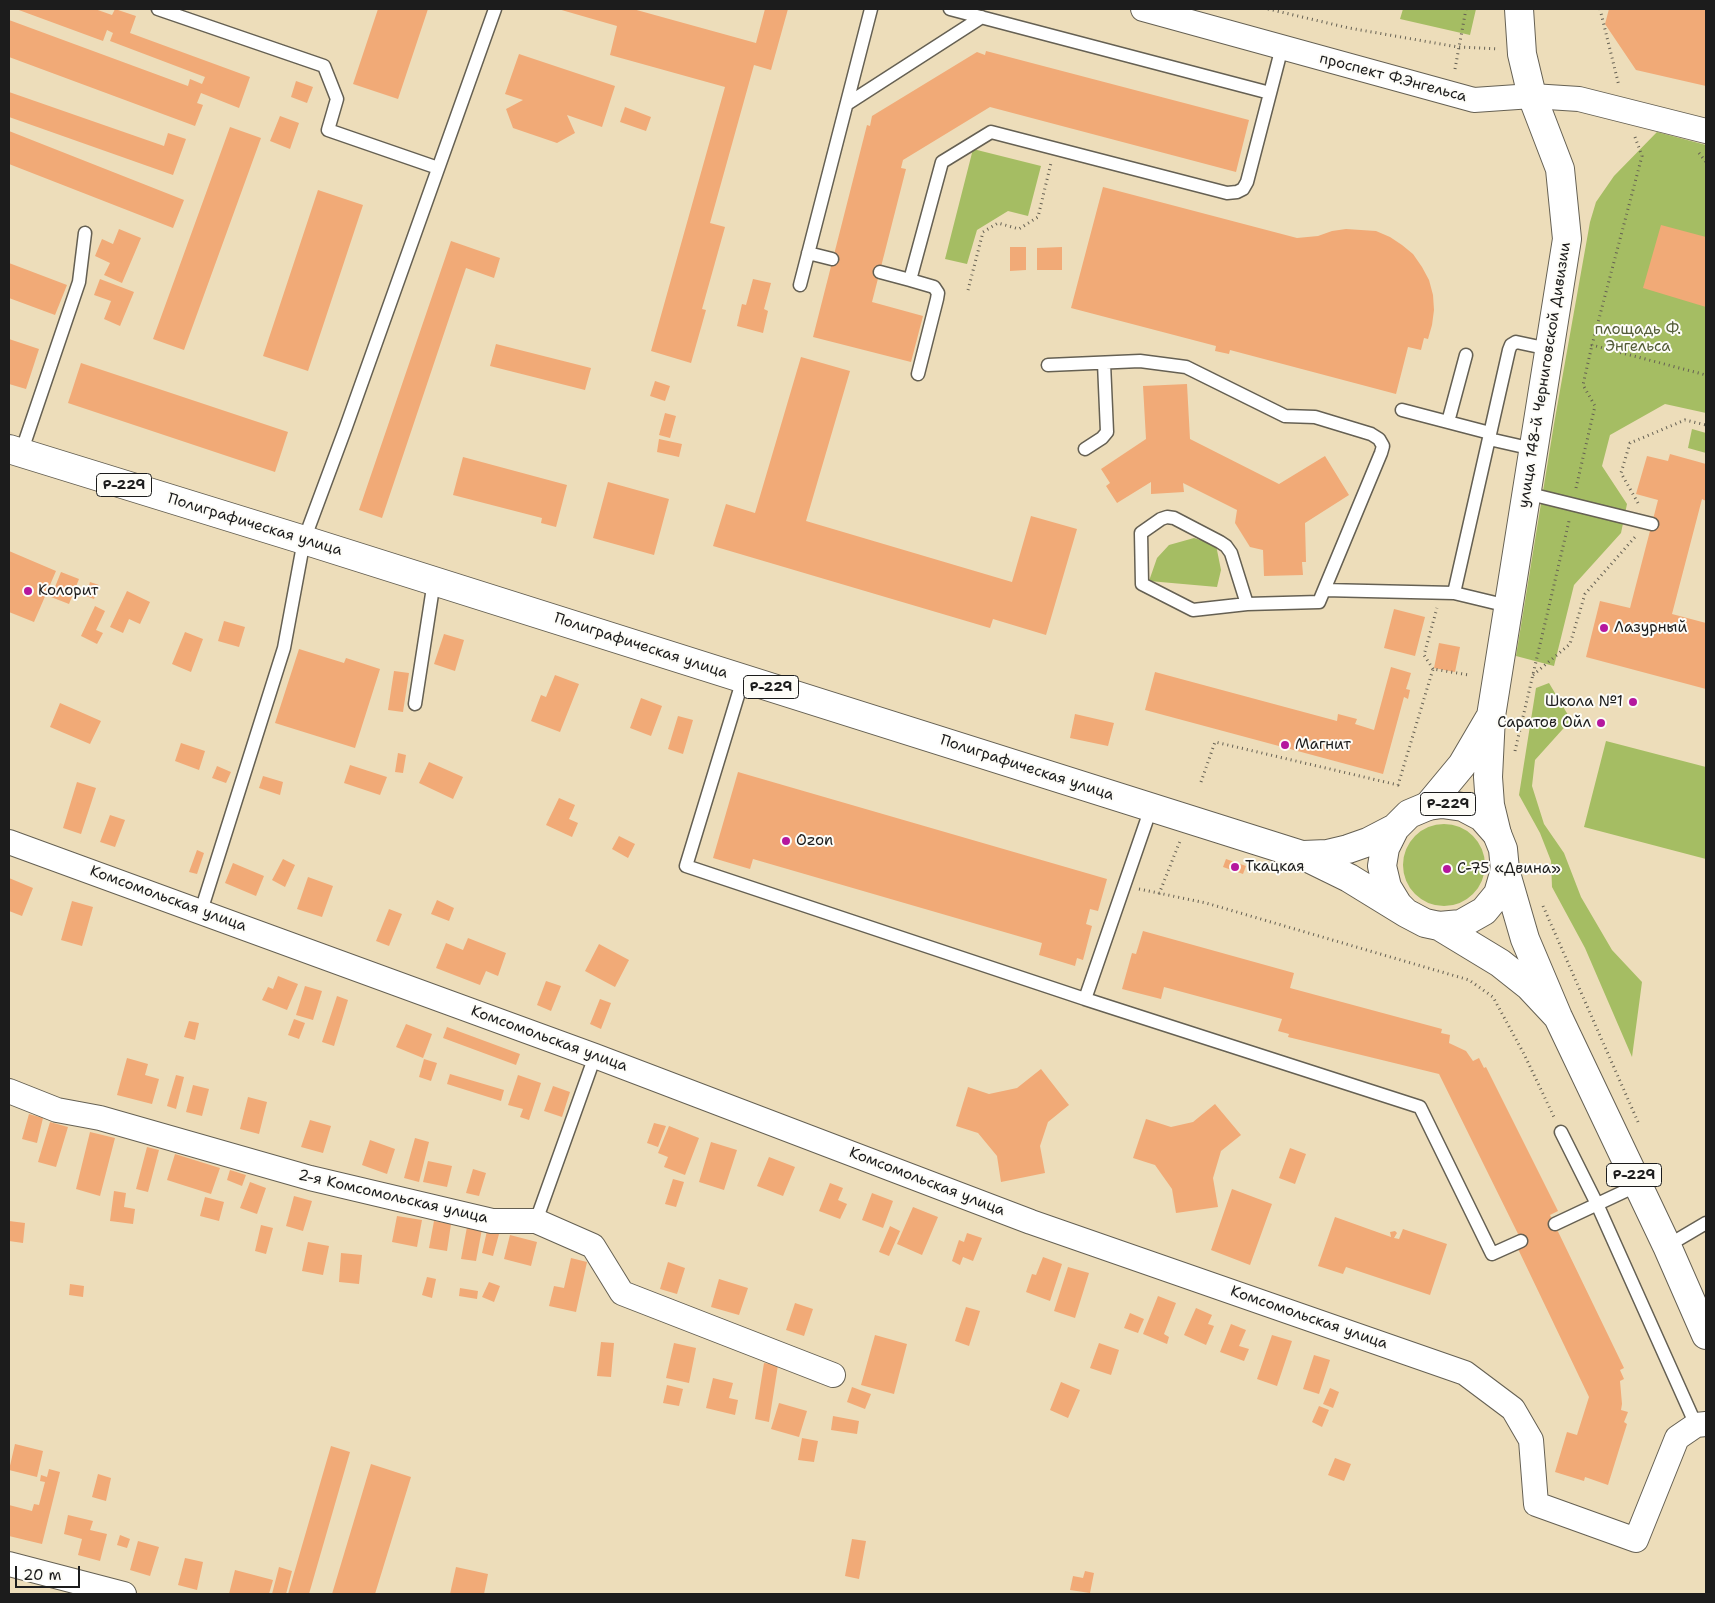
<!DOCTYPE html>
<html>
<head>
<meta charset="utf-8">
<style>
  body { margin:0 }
  #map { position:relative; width:1715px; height:1603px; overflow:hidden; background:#edddba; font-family:"Shantell Sans",sans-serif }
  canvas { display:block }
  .frame { position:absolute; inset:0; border:10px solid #1c1c1c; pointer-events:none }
  .scale { position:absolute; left:15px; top:1566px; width:65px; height:22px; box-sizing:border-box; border:2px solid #1c1c1c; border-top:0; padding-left:6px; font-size:15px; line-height:18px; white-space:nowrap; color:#1c1c1c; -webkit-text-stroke:4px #fdfcf7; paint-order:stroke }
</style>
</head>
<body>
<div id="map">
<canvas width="1715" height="1603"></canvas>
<div class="frame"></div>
<div class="scale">20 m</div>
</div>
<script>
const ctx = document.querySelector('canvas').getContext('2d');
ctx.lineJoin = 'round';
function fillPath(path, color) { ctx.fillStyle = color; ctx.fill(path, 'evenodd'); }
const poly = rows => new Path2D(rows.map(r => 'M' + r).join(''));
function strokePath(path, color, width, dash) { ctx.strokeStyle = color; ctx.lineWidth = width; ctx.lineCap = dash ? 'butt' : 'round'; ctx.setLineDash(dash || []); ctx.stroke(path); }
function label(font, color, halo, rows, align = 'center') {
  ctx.font = font + ' "Shantell Sans",sans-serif'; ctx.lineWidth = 4; ctx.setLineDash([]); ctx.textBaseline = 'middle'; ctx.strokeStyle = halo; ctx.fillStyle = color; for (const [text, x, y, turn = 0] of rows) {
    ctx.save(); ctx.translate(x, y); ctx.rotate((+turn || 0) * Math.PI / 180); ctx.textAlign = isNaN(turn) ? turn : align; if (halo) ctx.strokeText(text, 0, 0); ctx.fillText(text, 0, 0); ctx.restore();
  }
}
fillPath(poly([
  [1403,9,1476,9,1470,35,1400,19],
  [1657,132,1706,145,1706,413,1665,404,1610,435,1602,466,1627,504,1621,533,1574,585,1554,666,1516,656,1554,424,1590,222,1596,202,1614,176],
  [973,149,1041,166,1028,216,1008,211,977,230,967,264,945,259],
  [1692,429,1706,433,1706,453,1688,448],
  [1194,538,1216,545,1221,570,1217,587,1149,581,1157,558,1169,545],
  [1549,683,1571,720,1535,760,1532,786,1544,824,1564,853,1581,897,1612,950,1642,982,1632,1057,1585,948,1552,887,1551,861,1540,833,1519,795,1536,688],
  [1606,741,1706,767,1706,859,1584,827],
  '1403 865a41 41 0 1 1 82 0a41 41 0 1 1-82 0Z'
]), '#a5bd63');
fillPath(poly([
  [16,9,95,9,112,15,115,9,136,16,130,33,250,77,239,108,201,93,197,103,203,105,195,126,9,57,9,20,188,86,190,79,202,84,205,77,110,41,113,33,107,30,103,41],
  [378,9,428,9,398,99,353,84],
  [558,9,633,9,756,43,765,9,788,9,771,70,754,65,710,223,725,227,702,309,706,310,691,363,651,351,725,87,610,55,617,26],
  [1609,9,1706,9,1706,86,1636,70,1605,24],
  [986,51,1249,120,1236,172,990,107,903,160,901,168,906,169,872,302,923,316,911,362,813,337,867,125,870,126,872,116,977,52,985,55],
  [519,54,615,86,602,127,567,115,575,133,557,143,513,128,506,109,523,100,505,94],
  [296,81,313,87,307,103,291,97],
  [9,92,164,146,168,133,186,139,173,175,9,117],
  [625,107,651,117,646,131,620,122],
  [280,116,299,123,290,149,270,141],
  [230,127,261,138,184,350,153,339],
  [9,131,184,200,173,228,9,164],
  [1103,187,1297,238,1318,236,1332,231,1346,229,1376,231,1390,237,1402,245,1413,254,1422,267,1429,280,1433,295,1434,310,1432,325,1428,339,1424,338,1421,350,1408,347,1396,394,1230,350,1229,354,1215,351,1216,346,1071,308],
  [318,190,363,205,308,371,263,356],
  [1661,225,1706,237,1706,307,1643,288],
  [119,229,141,238,122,283,104,275,110,263,95,256,102,239,113,244],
  [451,241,500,258,494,278,466,268,382,518,359,510],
  [1010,247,1026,247,1026,270,1010,271],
  [1062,247,1062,270,1037,270,1037,248],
  [9,263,67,285,55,315,9,298],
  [100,279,134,292,120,326,104,319,111,301,94,295],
  [753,279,771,283,764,309,768,311,763,333,737,326,742,304,746,305],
  [9,339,39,349,26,389,9,384],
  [496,344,591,368,585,390,490,366],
  [801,357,850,371,806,521,1012,582,1031,516,1077,529,1046,635,993,619,990,628,713,546,726,504,755,513],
  [81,363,288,432,275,472,68,403],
  [655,381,670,386,665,401,650,396],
  [1187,384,1190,439,1279,484,1325,456,1349,495,1305,523,1306,562,1302,562,1303,575,1264,576,1263,550,1250,547,1235,523,1237,510,1183,483,1184,492,1151,494,1151,482,1117,503,1106,486,1110,483,1101,469,1146,439,1143,386],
  [665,413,676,416,670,438,659,435],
  [659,439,682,444,679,457,657,452],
  [1670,454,1706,464,1706,501,1702,499,1672,614,1706,623,1706,689,1586,657,1600,601,1630,608,1658,500,1636,494,1647,456,1668,461],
  [463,457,567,485,556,527,541,523,542,518,453,495],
  [608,482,669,499,654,555,593,538],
  [9,551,56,571,34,622,9,612],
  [61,572,79,579,69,604,51,597],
  [90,582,99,585,94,599,86,596],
  [127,591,150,602,140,624,129,619,123,633,110,627],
  [95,606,105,611,96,630,103,633,97,644,81,636],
  [1394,609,1425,617,1415,656,1384,648],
  [224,621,245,627,239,647,218,641],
  [185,632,203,639,191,672,172,664],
  [444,634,464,640,455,671,434,664],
  [1439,643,1460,647,1455,672,1434,668],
  [299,649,344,663,346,658,380,669,355,748,275,723],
  [1391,667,1411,673,1406,689,1410,690,1408,699,1404,697,1383,774,1145,710,1155,672,1337,721,1338,714,1357,719,1355,724,1374,730],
  [394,671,409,673,403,712,388,710],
  [555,675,579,684,560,732,531,721,541,695,546,697],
  [641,698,662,706,651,736,630,728],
  [60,703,101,721,90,744,50,727],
  [1075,714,1114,723,1108,746,1070,738],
  [678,716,693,720,683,754,668,749],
  [181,743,205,751,199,770,175,761],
  [398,753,406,755,403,773,395,772],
  [429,762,463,777,453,799,419,783],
  [350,765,387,777,380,795,344,783],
  [217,766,231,772,226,783,212,778],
  [738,772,1107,879,1098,911,1090,909,1086,924,1092,926,1083,960,1077,958,1075,966,1039,955,1042,943,753,859,750,869,713,858],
  [263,776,283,782,280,795,259,788],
  [77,782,96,788,81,834,63,828],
  [559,798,575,805,569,819,578,823,572,837,546,825],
  [110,815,125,820,115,847,100,842],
  [619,836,635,844,628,858,612,849],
  [197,850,204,853,197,874,189,872],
  [283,859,295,865,285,887,272,880],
  [1226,859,1246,866,1243,874,1223,867],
  [233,863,264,876,256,896,225,883],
  [308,877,333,886,322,917,297,909],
  [9,878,33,888,22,916,9,911],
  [437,900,454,908,449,921,431,914],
  [72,901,93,907,82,946,61,940],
  [389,909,402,914,389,946,376,941],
  [1143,931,1294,973,1290,988,1442,1029,1441,1033,1450,1035,1449,1043,1466,1051,1473,1061,1479,1058,1484,1068,1486,1067,1558,1211,1550,1215,1624,1368,1620,1370,1624,1379,1620,1381,1622,1404,1621,1410,1628,1412,1624,1422,1627,1424,1608,1485,1585,1477,1584,1481,1555,1472,1567,1432,1577,1435,1589,1397,1518,1249,1524,1246,1439,1074,1288,1037,1289,1034,1278,1031,1282,1019,1164,987,1161,999,1122,989,1132,953,1136,954],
  [468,938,506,953,498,976,486,971,480,985,436,968,446,943,463,950],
  [599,944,629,960,615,987,585,971],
  [278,976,298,984,287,1010,262,1000,268,987,273,989],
  [546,981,561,986,551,1011,537,1005],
  [305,986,322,991,313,1020,296,1015],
  [337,996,348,1000,334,1046,322,1042],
  [600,999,611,1003,601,1029,590,1024],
  [294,1019,305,1023,299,1039,288,1035],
  [189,1021,199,1023,195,1040,184,1037],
  [406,1024,432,1034,423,1058,396,1047],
  [447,1027,520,1054,516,1065,443,1038],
  [127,1058,148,1064,145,1075,159,1079,152,1104,117,1095],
  [424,1059,437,1063,431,1081,419,1077],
  [1041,1069,1069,1105,1048,1122,1040,1146,1045,1173,1001,1182,997,1156,978,1133,956,1126,968,1087,989,1094,1017,1088],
  [450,1074,504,1090,501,1101,447,1084],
  [176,1075,184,1077,176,1109,167,1106],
  [518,1075,541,1083,529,1120,520,1117,523,1109,508,1105],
  [193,1085,209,1089,202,1116,186,1112],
  [553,1086,570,1092,562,1117,544,1111],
  [248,1097,267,1102,259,1134,240,1129],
  [1215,1104,1241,1135,1221,1151,1213,1178,1218,1207,1176,1213,1172,1189,1155,1165,1133,1158,1146,1119,1171,1127,1193,1122],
  [29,1114,43,1118,37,1143,22,1139],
  [310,1120,331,1126,323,1153,301,1147],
  [50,1122,68,1127,56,1167,38,1162],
  [654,1123,666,1126,658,1147,647,1143],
  [669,1126,699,1138,685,1175,664,1167,668,1157,658,1153],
  [90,1132,115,1138,100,1196,76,1189],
  [415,1138,429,1142,419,1182,404,1178],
  [370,1140,395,1149,387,1174,362,1165],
  [711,1142,737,1150,724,1190,699,1182],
  [147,1147,159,1150,148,1192,136,1189],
  [1290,1148,1306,1154,1295,1184,1279,1178],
  [175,1154,220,1168,211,1194,167,1180],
  [769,1157,795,1167,783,1196,757,1186],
  [428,1161,452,1166,447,1187,423,1182],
  [473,1169,486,1173,479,1196,466,1193],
  [230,1170,246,1175,242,1186,227,1180],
  [673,1179,684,1182,676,1207,665,1204],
  [250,1182,266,1188,257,1214,240,1208],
  [830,1183,843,1188,838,1200,847,1204,840,1219,819,1211],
  [1232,1189,1272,1204,1250,1265,1211,1250],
  [114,1191,126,1193,124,1207,135,1209,133,1224,110,1221],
  [872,1193,893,1201,883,1228,862,1220],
  [294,1196,312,1201,303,1231,286,1226],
  [205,1197,224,1202,219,1221,200,1216],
  [913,1207,938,1217,922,1255,897,1244],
  [397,1216,422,1220,417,1247,392,1242],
  [1335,1217,1391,1237,1390,1232,1395,1231,1397,1233,1394,1238,1399,1239,1403,1229,1447,1244,1430,1295,1346,1267,1343,1274,1318,1266],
  [9,1221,25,1223,23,1243,9,1241],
  [434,1221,451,1224,447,1251,429,1248],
  [261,1225,273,1228,266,1254,255,1251],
  [890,1226,900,1231,889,1256,879,1252],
  [467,1227,482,1229,476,1261,461,1259],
  [487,1231,499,1234,493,1256,482,1253],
  [967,1233,982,1238,973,1261,963,1257,960,1265,952,1261,959,1240,964,1242],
  [510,1235,537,1242,531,1266,504,1259],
  [308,1242,329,1246,323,1275,302,1271],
  [341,1253,362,1255,359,1284,339,1282],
  [1043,1257,1062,1264,1050,1301,1026,1292,1032,1274,1036,1275],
  [571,1258,587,1262,576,1312,549,1306,554,1286,564,1288],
  [668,1262,685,1268,677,1294,660,1289],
  [1068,1267,1089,1273,1075,1318,1054,1311],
  [427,1277,436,1279,432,1298,422,1295],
  [719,1279,748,1288,739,1315,711,1307],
  [489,1282,500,1286,494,1302,482,1297],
  [70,1284,84,1286,83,1297,69,1295],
  [460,1288,478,1291,477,1299,459,1296],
  [1158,1296,1176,1303,1164,1334,1169,1337,1167,1344,1143,1334],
  [795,1303,813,1309,804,1336,786,1330],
  [966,1307,980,1311,969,1346,955,1341],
  [1196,1308,1212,1315,1208,1324,1214,1326,1206,1345,1184,1335],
  [1130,1313,1144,1319,1138,1333,1124,1328],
  [1231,1324,1246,1330,1239,1346,1249,1349,1244,1361,1220,1352],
  [875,1335,907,1344,894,1394,861,1385],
  [1272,1335,1292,1341,1277,1386,1257,1379],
  [601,1342,614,1343,611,1377,597,1376],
  [674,1343,696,1348,689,1383,666,1378],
  [1099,1343,1119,1350,1111,1375,1090,1368],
  [1314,1355,1330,1360,1319,1394,1303,1389],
  [764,1363,778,1365,769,1422,755,1419],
  [713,1378,733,1383,729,1398,738,1400,735,1415,706,1408],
  [1061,1382,1080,1390,1068,1418,1050,1410],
  [667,1385,683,1389,679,1406,663,1403],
  [852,1387,871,1394,865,1409,847,1402],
  [1330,1388,1339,1392,1333,1408,1323,1404],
  [779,1403,807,1411,799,1437,771,1429],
  [1319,1406,1329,1410,1322,1427,1312,1422],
  [833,1416,859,1421,857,1434,831,1430],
  [802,1438,818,1441,814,1462,798,1460],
  [15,1444,43,1451,37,1477,9,1470],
  [331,1446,350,1452,309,1594,288,1594],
  [1335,1458,1351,1464,1344,1481,1328,1475],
  [371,1464,411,1477,375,1594,332,1594],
  [49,1469,60,1472,42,1544,9,1536,9,1505,32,1511,34,1504,39,1505,45,1482,40,1481,41,1475,47,1477],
  [98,1474,111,1478,106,1501,92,1497],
  [68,1515,93,1521,90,1530,107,1534,100,1561,78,1555,82,1539,64,1534],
  [120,1535,130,1539,127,1548,117,1545],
  [852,1539,866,1541,859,1579,845,1576],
  [138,1541,159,1547,150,1576,130,1570],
  [185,1558,203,1562,197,1590,178,1585],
  [279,1567,292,1571,286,1594,272,1594],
  [456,1567,488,1574,484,1594,450,1594],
  [235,1570,273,1580,269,1594,229,1594],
  [1085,1571,1094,1573,1090,1593,1070,1590,1073,1576,1083,1578]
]), '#f1aa77');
const lane = poly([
  [158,9,324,66,337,99,328,130,438,168],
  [950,9,1270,93],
  [847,104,982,17],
  [808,253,832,259],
  [880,272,910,280],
  [800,285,871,9],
  [1048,365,1140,361,1186,367,1285,416,1315,417,1371,434,1379,439,1383,446,1381,453,1324,590,1454,593,1508,606],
  [918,374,937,299,938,293,934,287,910,280,942,162,991,132,1227,193,1237,192,1243,189,1247,182,1282,47],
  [1402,410,1490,433],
  [1448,422,1466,355],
  [1489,439,1533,449],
  [1085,449,1102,438,1107,432,1104,363],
  [21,453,79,282,85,233],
  [1526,493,1652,524],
  [1454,593,1509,350,1511,345,1516,342,1549,349],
  [1247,604,1193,610,1142,584,1141,533,1161,519,1167,517,1174,518,1220,542,1226,546,1231,553,1247,604,1319,602,1324,590],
  [743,679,686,866,1085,999,1151,808],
  [415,704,434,581],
  [201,911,284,648,304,540,346,427,495,9],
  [1085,999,1420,1107,1492,1254,1521,1241],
  [1561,1132,1597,1204,1696,1425],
  [536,1221,595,1056],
  [1555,1224,1638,1185],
  [1667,1246,1706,1223]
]);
const street = poly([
  [1143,9,1474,100,1532,96,1579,99,1706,131],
  [9,842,595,1056,1031,1222,1465,1373,1513,1409,1531,1440,1536,1504,1636,1540,1677,1438,1696,1425,1706,1424],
  [9,1091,57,1110,100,1118,310,1178,492,1221,536,1221,593,1246,622,1293,833,1375],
  [9,1564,124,1594]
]);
const secondary = poly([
  [1428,806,1462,765,1489,719],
  [1497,834,1490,805,1488,777,1491,716,1567,239,1560,169,1532,96,1522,54,1519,9]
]);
const primary = poly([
  [9,449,304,540,1302,855,1349,878,1406,913],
  [1303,855,1327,854,1348,849,1368,842,1395,828],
  [1505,870,1525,939,1558,1017,1667,1246,1706,1335],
  [1439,926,1461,924,1484,911,1498,894,1505,870,1503,849,1497,834,1482,817,1463,807,1442,804,1428,806,1409,814,1395,828,1385,848,1382,866,1387,887,1398,905,1406,913,1425,923,1439,926,1500,963,1529,986,1558,1017]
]);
strokePath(lane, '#656053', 15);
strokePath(street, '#656053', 26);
strokePath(secondary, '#656053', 30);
strokePath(primary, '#656053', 30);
strokePath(poly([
  [1268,9,1349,28,1458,47,1498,49],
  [1600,9,1619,86],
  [1455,69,1466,9],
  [1635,137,1642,156,1592,345,1706,375],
  [1699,153,1706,162],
  [968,290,983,232,998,223,1019,229,1038,217,1051,163],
  [1576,488,1595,406,1583,385,1592,345],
  [1638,503,1621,473,1630,443,1685,420,1706,425],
  [1433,669,1424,655,1437,608],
  [1533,675,1570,644,1585,594,1635,537],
  [1515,751,1569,521],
  [1201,782,1215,742,1398,785,1433,669,1469,675],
  [1139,889,1206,903,1469,980,1493,997,1524,1054,1554,1117],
  [1159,894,1180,841],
  [1543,906,1638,1122]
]), '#656053', 3, [1, 4]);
strokePath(lane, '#fff', 12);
strokePath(street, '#fff', 24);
strokePath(secondary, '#fff', 28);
strokePath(primary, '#fff', 28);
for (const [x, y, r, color] of [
  [28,591,5,"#b5179e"],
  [1604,628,5,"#b5179e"],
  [1633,702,5,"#b5179e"],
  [1601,723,5,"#b5179e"],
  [1285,745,5,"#b5179e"],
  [786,841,5,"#b5179e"],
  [1235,867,5,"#b5179e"],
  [1447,869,5,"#b5179e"]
]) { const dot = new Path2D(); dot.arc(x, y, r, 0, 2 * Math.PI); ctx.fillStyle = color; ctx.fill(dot); strokePath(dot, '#fdfcf7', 2); }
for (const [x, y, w] of [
  [124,485,55],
  [771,687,55],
  [1448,804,55],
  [1634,1175,55]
]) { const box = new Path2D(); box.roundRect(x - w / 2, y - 11.5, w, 23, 4); ctx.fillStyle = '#fdfcf7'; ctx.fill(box); strokePath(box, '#1c1c1c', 1); }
label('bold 14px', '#1c1c1c', null, [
  ["Р-229",124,485],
  ["Р-229",771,687],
  ["Р-229",1448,804],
  ["Р-229",1634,1175]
]);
label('15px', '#1c1c1c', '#fdfcf7', [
  ["проспект Ф.Энгельса",1393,78,15],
  ["улица 148-й Черниговской Дивизии",1545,375,-81],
  ["Полиграфическая улица",255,525,17],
  ["Полиграфическая улица",641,646,18],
  ["Полиграфическая улица",1027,768,18],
  ["Комсомольская улица",168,899,20],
  ["Комсомольская улица",549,1039,20],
  ["Комсомольская улица",927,1182,21],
  ["2-я Комсомольская улица",393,1197,13],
  ["Комсомольская улица",1309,1318,19]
]);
label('15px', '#535c38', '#fdfcf7', [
  ["площадь Ф.",1638,330],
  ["Энгельса",1638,347]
]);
label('15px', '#1c1c1c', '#fdfcf7', [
  ["Колорит",38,591],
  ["Лазурный",1614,628],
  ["Школа №1",1623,702,"right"],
  ["Саратов Ойл",1591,723,"right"],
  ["Магнит",1295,745],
  ["Ozon",796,841],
  ["Ткацкая",1245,867],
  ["С-75 «Двина»",1457,869]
], 'left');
</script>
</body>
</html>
